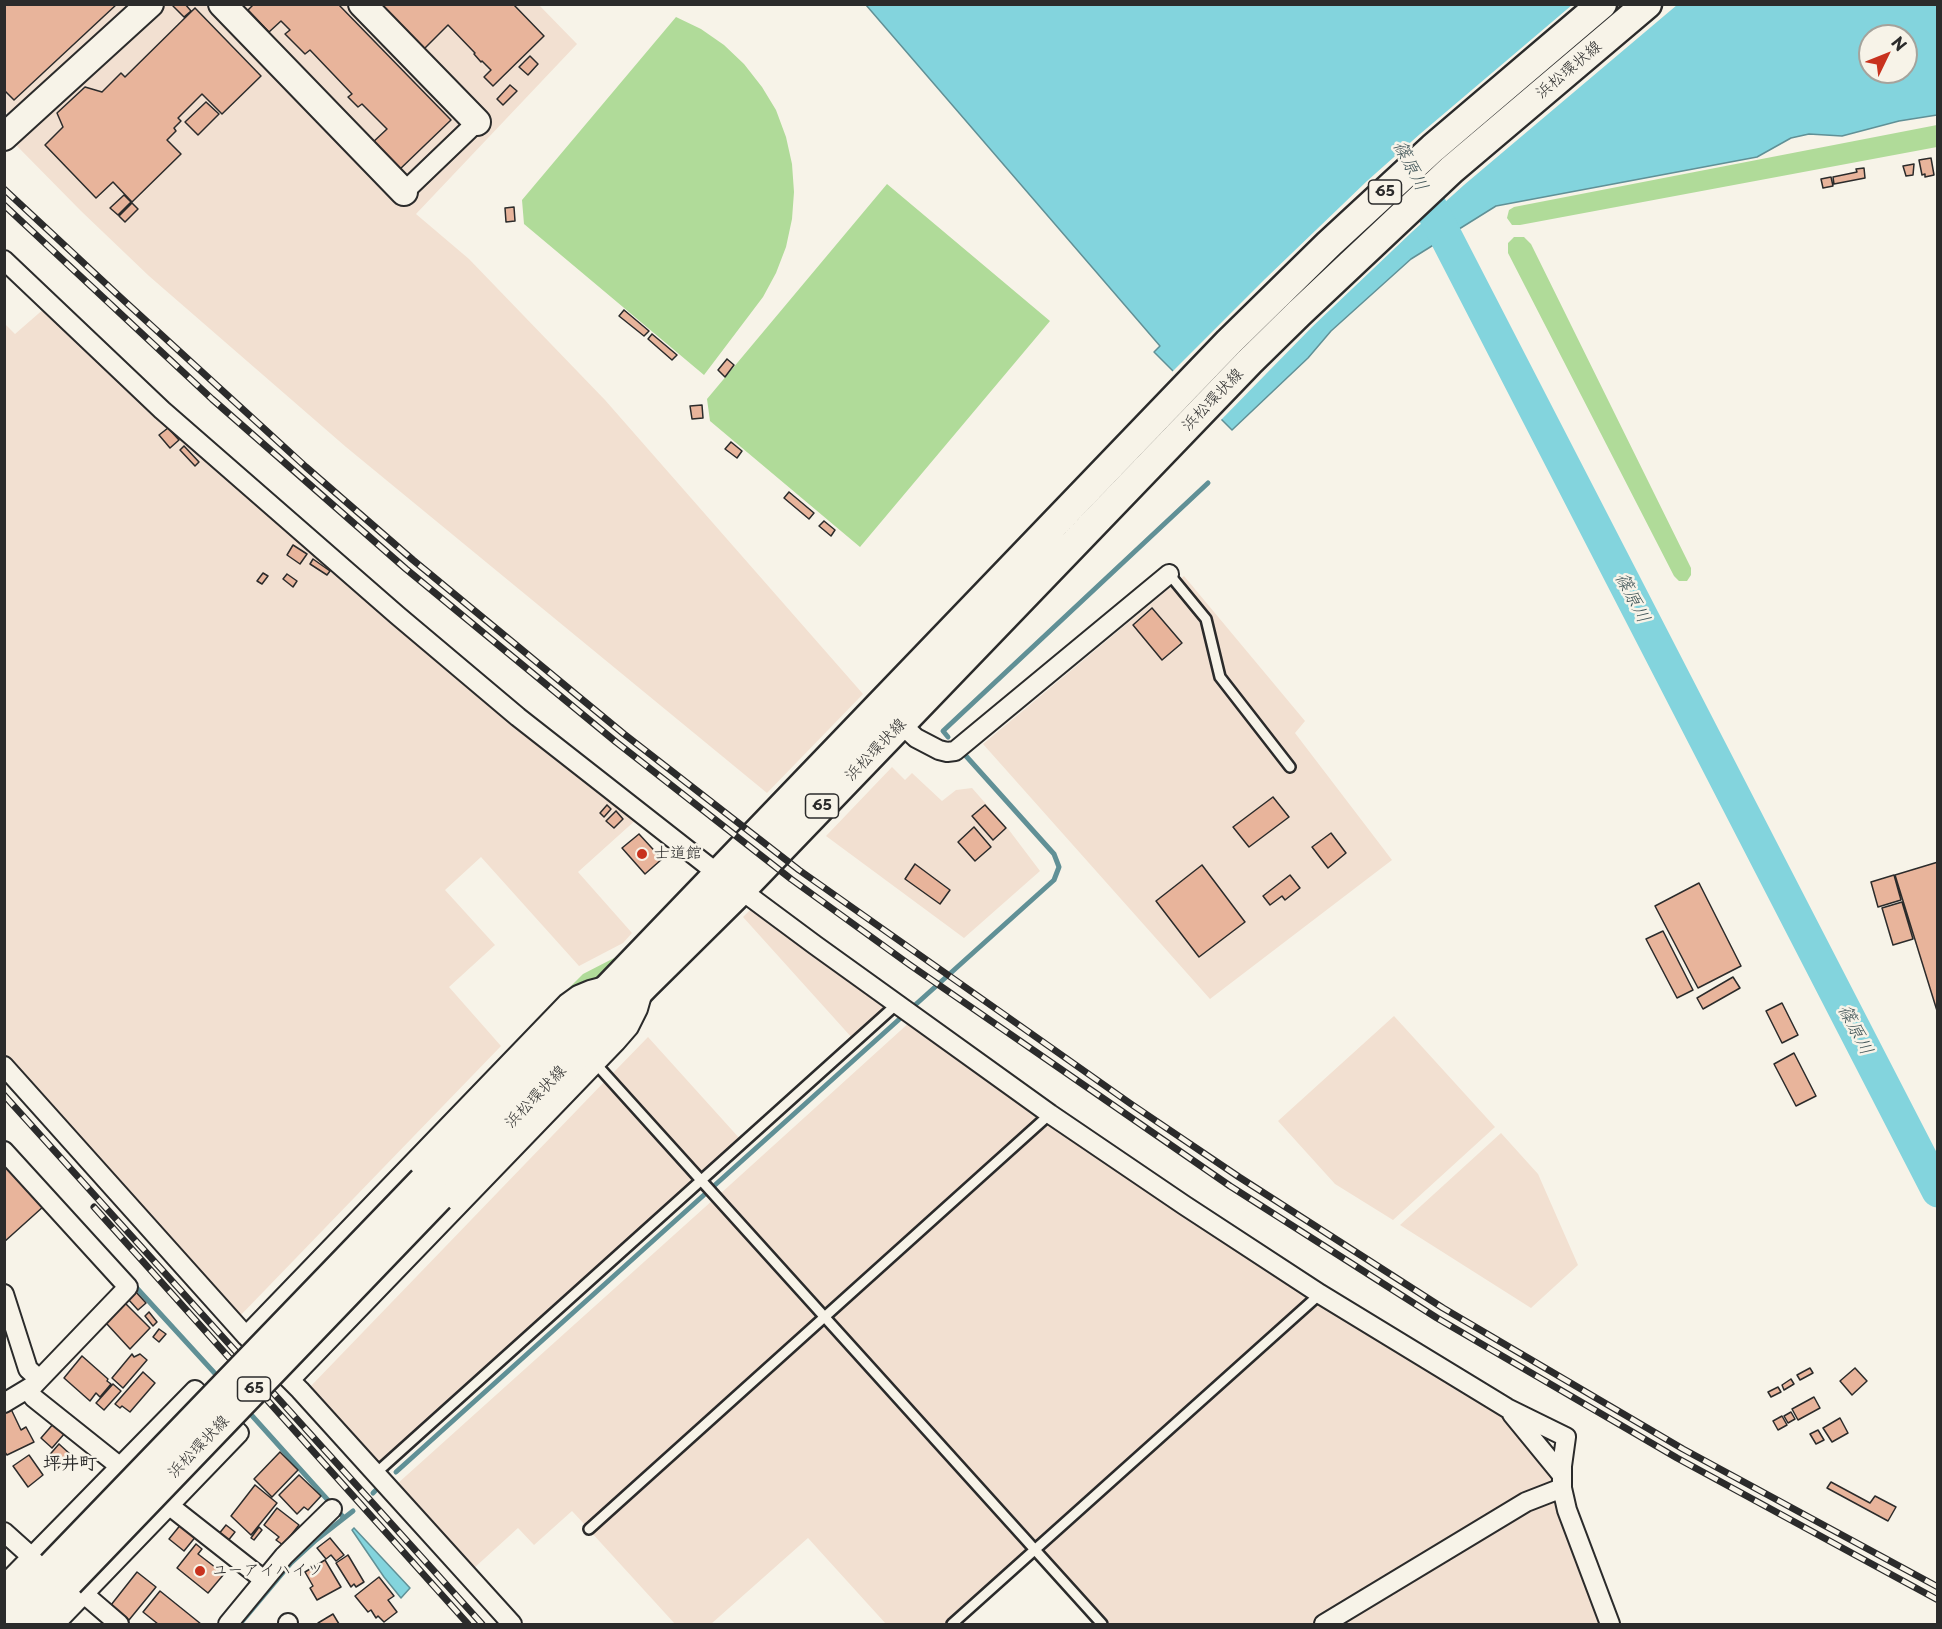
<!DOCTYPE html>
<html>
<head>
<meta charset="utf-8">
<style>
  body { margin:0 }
  #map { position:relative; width:1942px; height:1629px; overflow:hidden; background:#f7f3e8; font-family:"Playpen Sans",sans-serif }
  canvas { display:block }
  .frame { position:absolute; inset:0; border:6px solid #2b2b2b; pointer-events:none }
  .north { position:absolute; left:1858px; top:24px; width:60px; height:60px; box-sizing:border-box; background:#f7f3e8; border:2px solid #a5a39c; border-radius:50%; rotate:47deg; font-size:16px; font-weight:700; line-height:24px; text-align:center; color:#2b2b2b }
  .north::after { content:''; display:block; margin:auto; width:21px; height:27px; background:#c8321e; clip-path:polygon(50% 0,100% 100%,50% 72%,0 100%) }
</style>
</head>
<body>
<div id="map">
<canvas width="1942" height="1629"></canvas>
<div class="frame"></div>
<div class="north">N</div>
</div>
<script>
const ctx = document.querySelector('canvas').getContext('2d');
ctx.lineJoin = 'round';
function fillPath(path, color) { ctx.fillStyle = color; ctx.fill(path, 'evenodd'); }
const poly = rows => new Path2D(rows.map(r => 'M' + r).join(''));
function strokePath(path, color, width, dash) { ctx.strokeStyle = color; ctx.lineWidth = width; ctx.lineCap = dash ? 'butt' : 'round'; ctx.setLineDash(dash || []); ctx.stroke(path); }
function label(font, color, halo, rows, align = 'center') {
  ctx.font = font + ' "Playpen Sans","Klee One",sans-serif'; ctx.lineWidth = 5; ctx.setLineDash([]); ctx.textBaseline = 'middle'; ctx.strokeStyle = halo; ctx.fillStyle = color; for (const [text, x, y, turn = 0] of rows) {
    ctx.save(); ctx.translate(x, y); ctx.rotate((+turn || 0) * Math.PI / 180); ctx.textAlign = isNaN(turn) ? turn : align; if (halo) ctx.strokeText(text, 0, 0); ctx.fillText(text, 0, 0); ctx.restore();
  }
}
fillPath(poly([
  [4,5,136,5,15,115,9,115,5,111],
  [152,5,539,5,577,44,416,214,469,259,605,400,863,694,767,793,346,447,149,276,81,211,16,145,17,140],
  [46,307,638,818,578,872,632,933,623,943,579,966,481,857,445,890,495,945,449,987,501,1046,237,1319,179,1251,170,1235,136,1207,5,1060,4,323,15,334],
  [1184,576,1305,721,1295,733,1392,860,1210,999,983,744],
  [892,767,905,780,912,773,942,801,956,790,972,788,1009,830,1040,871,964,938,826,836],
  [754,906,889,1005,853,1039,743,917],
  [1394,1016,1495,1127,1393,1220,1335,1184,1278,1121],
  [911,1021,1042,1115,828,1308,822,1307,720,1194],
  [648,1037,741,1140,702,1174,612,1074],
  [606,1080,696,1179,379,1465,309,1388],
  [1049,1120,1313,1295,1039,1542,1033,1541,833,1320,834,1314],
  [1501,1133,1538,1174,1578,1265,1531,1308,1400,1225],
  [714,1199,816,1313,816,1319,586,1526,572,1511,534,1545,518,1528,473,1569,397,1484],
  [1320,1300,1504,1412,1554,1475,1553,1480,1313,1624,1108,1624,1044,1554,1044,1548],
  [821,1325,827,1325,1027,1547,1026,1553,946,1624,886,1624,808,1538,711,1624,675,1624,591,1532],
  [1554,1496,1604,1624,1335,1624,1529,1507]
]), '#f2e0d1');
fillPath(poly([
  [676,17,701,29,724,45,744,64,762,87,776,110,786,137,792,164,794,192,792,219,786,247,776,273,763,297,704,375,524,224,522,200],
  [1937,125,1937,147,1520,225,1512,225,1507,218,1509,210,1514,207],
  [887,184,1050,321,860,547,710,421,707,399],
  [1514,237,1524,237,1531,244,1691,568,1691,575,1687,581,1679,581,1674,576,1508,253,1508,243],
  [618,956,620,958,601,978,566,996,563,994,583,974]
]), '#b0db99');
const water = poly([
  [866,5,1937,5,1937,115,1899,121,1842,136,1809,134,1791,138,1757,157,1496,206,1411,259,1331,331,1308,358,1232,430,1154,352,1160,346,866,5],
  [1870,36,1906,36,1906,72,1870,72,1870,36],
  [354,1528,410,1588,401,1598,384,1577,352,1530,354,1528]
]);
fillPath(water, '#83d4dd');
strokePath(water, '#609096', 1.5);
fillPath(poly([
  [1572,5,1677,5,1464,185,1413,231,1312,327,1219,422,1171,373,1265,279,1367,181,1420,134]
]), '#f7f3e8');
strokePath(poly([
  [948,737,943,731,1208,483],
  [134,1285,220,1379],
  [246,1409,344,1518],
  [396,1472,1054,880,1059,867,1054,854,966,756],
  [373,1493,377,1489],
  [240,1624,291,1563,316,1540,353,1511]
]), '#609096', 5);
strokePath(poly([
  [1426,198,1938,1191]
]), '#83d4dd', 33);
const building = poly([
  [4,4,117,4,14,100,4,90,4,4],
  [175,4,185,4,191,11,184,17,173,6,175,4],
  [254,4,338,4,451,120,398,171,371,144,387,129,362,104,358,107,348,97,352,94,310,50,305,54,285,34,290,30,281,21,269,32,248,10,254,4],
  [375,4,513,4,544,36,493,86,484,77,491,70,482,61,481,62,474,54,475,53,448,25,423,50,375,4],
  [195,8,261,76,222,114,202,94,178,118,181,121,174,128,176,131,167,140,181,154,132,202,113,182,96,198,45,145,63,127,57,113,85,87,102,92,121,73,125,77,195,8],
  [530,56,538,64,528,75,519,67,530,56],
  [510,85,517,91,503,105,497,99,510,85],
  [206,102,219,114,198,135,185,122,206,102],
  [1931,158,1934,175,1925,177,1925,174,1922,175,1919,160,1931,158],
  [1914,164,1913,175,1906,176,1903,166,1914,164],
  [1864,168,1865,178,1834,184,1833,177,1857,172,1856,169,1864,168],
  [1831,177,1833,186,1823,188,1821,179,1831,177],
  [124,195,131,202,118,215,110,208,124,195],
  [132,203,138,209,125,222,119,216,132,203],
  [514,207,515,221,506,222,505,208,514,207],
  [624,310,649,331,644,336,619,316,624,310],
  [652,334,677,355,672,360,648,339,652,334],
  [727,359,734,365,725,377,718,370,727,359],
  [702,405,703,418,692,419,690,406,702,405],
  [168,428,179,440,170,448,159,435,168,428],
  [731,442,742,451,737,458,725,449,731,442],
  [184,446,199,462,195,466,180,450,184,446],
  [789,492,814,513,809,519,784,498,789,492],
  [824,521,835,530,831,536,819,526,824,521],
  [293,545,307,554,300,564,287,555,293,545],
  [313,559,330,571,327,575,310,564,313,559],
  [263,573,268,576,262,584,257,581,263,573],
  [287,574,297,581,293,587,283,579,287,574],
  [1152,608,1182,643,1162,660,1133,625,1152,608],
  [1273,797,1289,817,1249,847,1233,827,1273,797],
  [607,805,611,809,604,817,600,813,607,805],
  [985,805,1006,828,993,840,972,816,985,805],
  [616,811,623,819,614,828,606,821,616,811],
  [974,827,991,847,975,861,958,842,974,827],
  [1331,833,1346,853,1328,868,1312,847,1331,833],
  [639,834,662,859,645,874,622,848,639,834],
  [1938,862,1938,1014,1895,875,1938,862],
  [915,864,950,890,940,904,905,879,915,864],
  [1202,865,1245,922,1199,957,1156,901,1202,865],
  [1290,875,1300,888,1285,900,1282,896,1270,905,1263,896,1290,875],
  [1894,875,1901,900,1878,907,1871,882,1894,875],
  [1699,883,1741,966,1698,988,1655,906,1699,883],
  [1902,902,1913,939,1893,945,1882,908,1902,902],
  [1663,931,1693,990,1677,998,1646,939,1663,931],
  [1733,977,1740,988,1703,1009,1697,998,1733,977],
  [1782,1003,1798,1035,1782,1043,1766,1011,1782,1003],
  [1794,1053,1816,1096,1796,1106,1774,1064,1794,1053],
  [4,1161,44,1206,4,1242,4,1161],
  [136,1292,146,1303,138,1310,128,1299,136,1292],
  [125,1303,150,1328,130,1349,106,1323,125,1303],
  [149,1312,157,1322,153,1326,145,1316,149,1312],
  [159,1329,166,1334,159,1342,153,1337,159,1329],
  [132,1354,134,1357,140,1354,147,1360,123,1388,112,1378,132,1354],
  [82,1356,108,1379,107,1381,111,1384,100,1397,96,1393,90,1401,64,1378,82,1356],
  [1810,1368,1813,1373,1800,1380,1797,1375,1810,1368],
  [1855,1368,1867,1381,1852,1395,1840,1381,1855,1368],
  [143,1372,155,1383,130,1412,122,1406,120,1408,115,1404,143,1372],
  [1791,1379,1794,1384,1784,1390,1782,1385,1791,1379],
  [113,1384,121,1391,104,1410,96,1403,113,1384],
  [1778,1387,1781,1392,1771,1397,1768,1392,1778,1387],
  [1814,1397,1820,1408,1798,1420,1792,1409,1814,1397],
  [11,1409,21,1430,26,1427,34,1442,7,1455,4,1451,4,1413,11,1409],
  [1791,1412,1795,1419,1788,1423,1784,1416,1791,1412],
  [1782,1416,1787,1425,1778,1430,1773,1421,1782,1416],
  [1840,1418,1848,1433,1832,1442,1823,1428,1840,1418],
  [54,1423,65,1433,52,1448,41,1438,54,1423],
  [1818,1430,1824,1440,1816,1444,1810,1434,1818,1430],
  [59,1444,70,1454,57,1469,46,1459,59,1444],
  [280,1452,298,1470,272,1497,254,1479,280,1452],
  [29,1455,43,1475,28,1487,13,1466,29,1455],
  [299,1475,321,1496,308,1510,304,1507,297,1514,279,1495,299,1475],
  [1831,1482,1870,1503,1875,1496,1896,1507,1888,1521,1827,1488,1831,1482],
  [255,1485,277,1503,251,1535,231,1516,255,1485],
  [277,1508,299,1525,283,1545,276,1540,279,1537,264,1525,277,1508],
  [182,1523,197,1535,184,1551,169,1539,182,1523],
  [226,1525,235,1532,227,1542,218,1535,226,1525],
  [259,1527,262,1530,254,1540,251,1538,259,1527],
  [330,1538,344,1555,336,1561,331,1555,326,1559,317,1548,330,1538],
  [196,1544,202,1549,198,1554,224,1574,208,1593,177,1568,196,1544],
  [348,1555,364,1582,356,1587,354,1584,351,1587,336,1563,348,1555],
  [325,1560,341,1587,317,1600,310,1588,313,1586,305,1572,325,1560],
  [137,1572,156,1587,129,1620,111,1605,137,1572],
  [379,1577,394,1596,388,1600,397,1612,384,1622,378,1616,376,1618,371,1610,368,1612,355,1596,379,1577],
  [160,1591,201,1624,158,1624,143,1612,160,1591],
  [333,1614,339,1624,320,1624,318,1623,333,1614]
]);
fillPath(building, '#e8b49b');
strokePath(building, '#2b2b2b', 1.5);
const lane = poly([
  [1169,574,1206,619,1220,677,1290,767],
  [596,1064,1102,1624],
  [376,1473,897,1004],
  [589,1529,1050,1114],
  [952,1624,1320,1294]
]);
const street = poly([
  [404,192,477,122],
  [4,260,162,410,397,615,518,717,717,873],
  [901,724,916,738,939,750,947,752,955,751,1169,574],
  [741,890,815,945,1050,1114,1184,1205,1320,1294,1507,1408,1566,1437,1562,1466,1562,1488,1567,1510,1610,1624],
  [4,1066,246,1336,300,1390,512,1624],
  [4,1151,128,1287,34,1385,4,1403],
  [4,1294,28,1369,39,1379],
  [246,1336,567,1003,578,995,590,990,609,985],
  [291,1379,616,1042,629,1027,638,1009,642,995],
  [28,1390,34,1398,128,1473],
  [1512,1414,1562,1475],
  [161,1499,264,1580],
  [4,1532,33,1558],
  [4,1585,195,1390,239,1433,55,1624],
  [84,1594,119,1624],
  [228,1624,284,1556,332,1509],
  [288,1624,288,1623],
  [1324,1624,1526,1502,1562,1488]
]);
const secondary = poly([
  [222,4,404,192],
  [362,4,477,122],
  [4,137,150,4]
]);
const primary = poly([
  [423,1181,1229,342,1329,244,1433,148,1602,4],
  [439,1197,645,985,741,890,1249,362,1299,313,1451,170,1647,4],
  [4,1614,52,1566],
  [28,1624,69,1582]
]);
strokePath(lane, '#2b2b2b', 14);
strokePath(street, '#2b2b2b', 22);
strokePath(secondary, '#2b2b2b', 30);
strokePath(primary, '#2b2b2b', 33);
strokePath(lane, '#f7f3e8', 9);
strokePath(street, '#f7f3e8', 18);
strokePath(secondary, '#f7f3e8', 26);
strokePath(primary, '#f7f3e8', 28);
const rail = poly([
  [4,189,119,296,306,467,413,560,624,734,799,870,1131,1104,1239,1177,1443,1308,1683,1449,1938,1587],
  [4,205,212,399,406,569,616,742,791,879,910,965,1230,1186,1437,1318,1677,1458,1938,1600],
  [4,1095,482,1624],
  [94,1207,468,1624]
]);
strokePath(rail, '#2b2b2b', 7);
strokePath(rail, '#f7f3e8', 4.5, [14]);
const primaryBridge = poly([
  [52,1566,423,1181],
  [69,1582,439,1197]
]);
strokePath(primaryBridge, '#2b2b2b', 33, []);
strokePath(primaryBridge, '#f7f3e8', 28);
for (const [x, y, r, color] of [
  [642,854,6,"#c8321e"],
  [200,1571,6,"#c8321e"]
]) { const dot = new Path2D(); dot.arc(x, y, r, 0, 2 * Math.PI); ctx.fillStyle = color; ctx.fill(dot); strokePath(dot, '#f7f3e8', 2); }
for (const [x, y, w] of [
  [1385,192,33],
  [822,806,33],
  [254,1389,33]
]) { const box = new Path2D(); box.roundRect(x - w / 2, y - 12, w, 24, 4.5); ctx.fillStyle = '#f7f3e8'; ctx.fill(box); strokePath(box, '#2b2b2b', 1.5); }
label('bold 15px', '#2b2b2b', null, [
  ["65",1385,192],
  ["65",822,806],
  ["65",254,1389]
]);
label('16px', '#2b2b2b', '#f7f3e8', [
  ["浜松環状線",1569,70,-40],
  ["浜松環状線",1213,400,-46],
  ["浜松環状線",876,750,-46],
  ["浜松環状線",536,1097,-46],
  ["浜松環状線",199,1447,-46]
]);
label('16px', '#2b2b2b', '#f7f3e8', [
  ["士道館",654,854],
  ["ユーアイハイツ",212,1571]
], 'left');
label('italic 18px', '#415558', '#f7f3e8', [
  ["篠原川",1410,166,63],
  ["篠原川",1632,598,63],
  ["篠原川",1855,1030,63]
]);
label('bold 18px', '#2b2b2b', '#f7f3e8', [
  ["坪井町",70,1464]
]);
</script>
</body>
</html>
